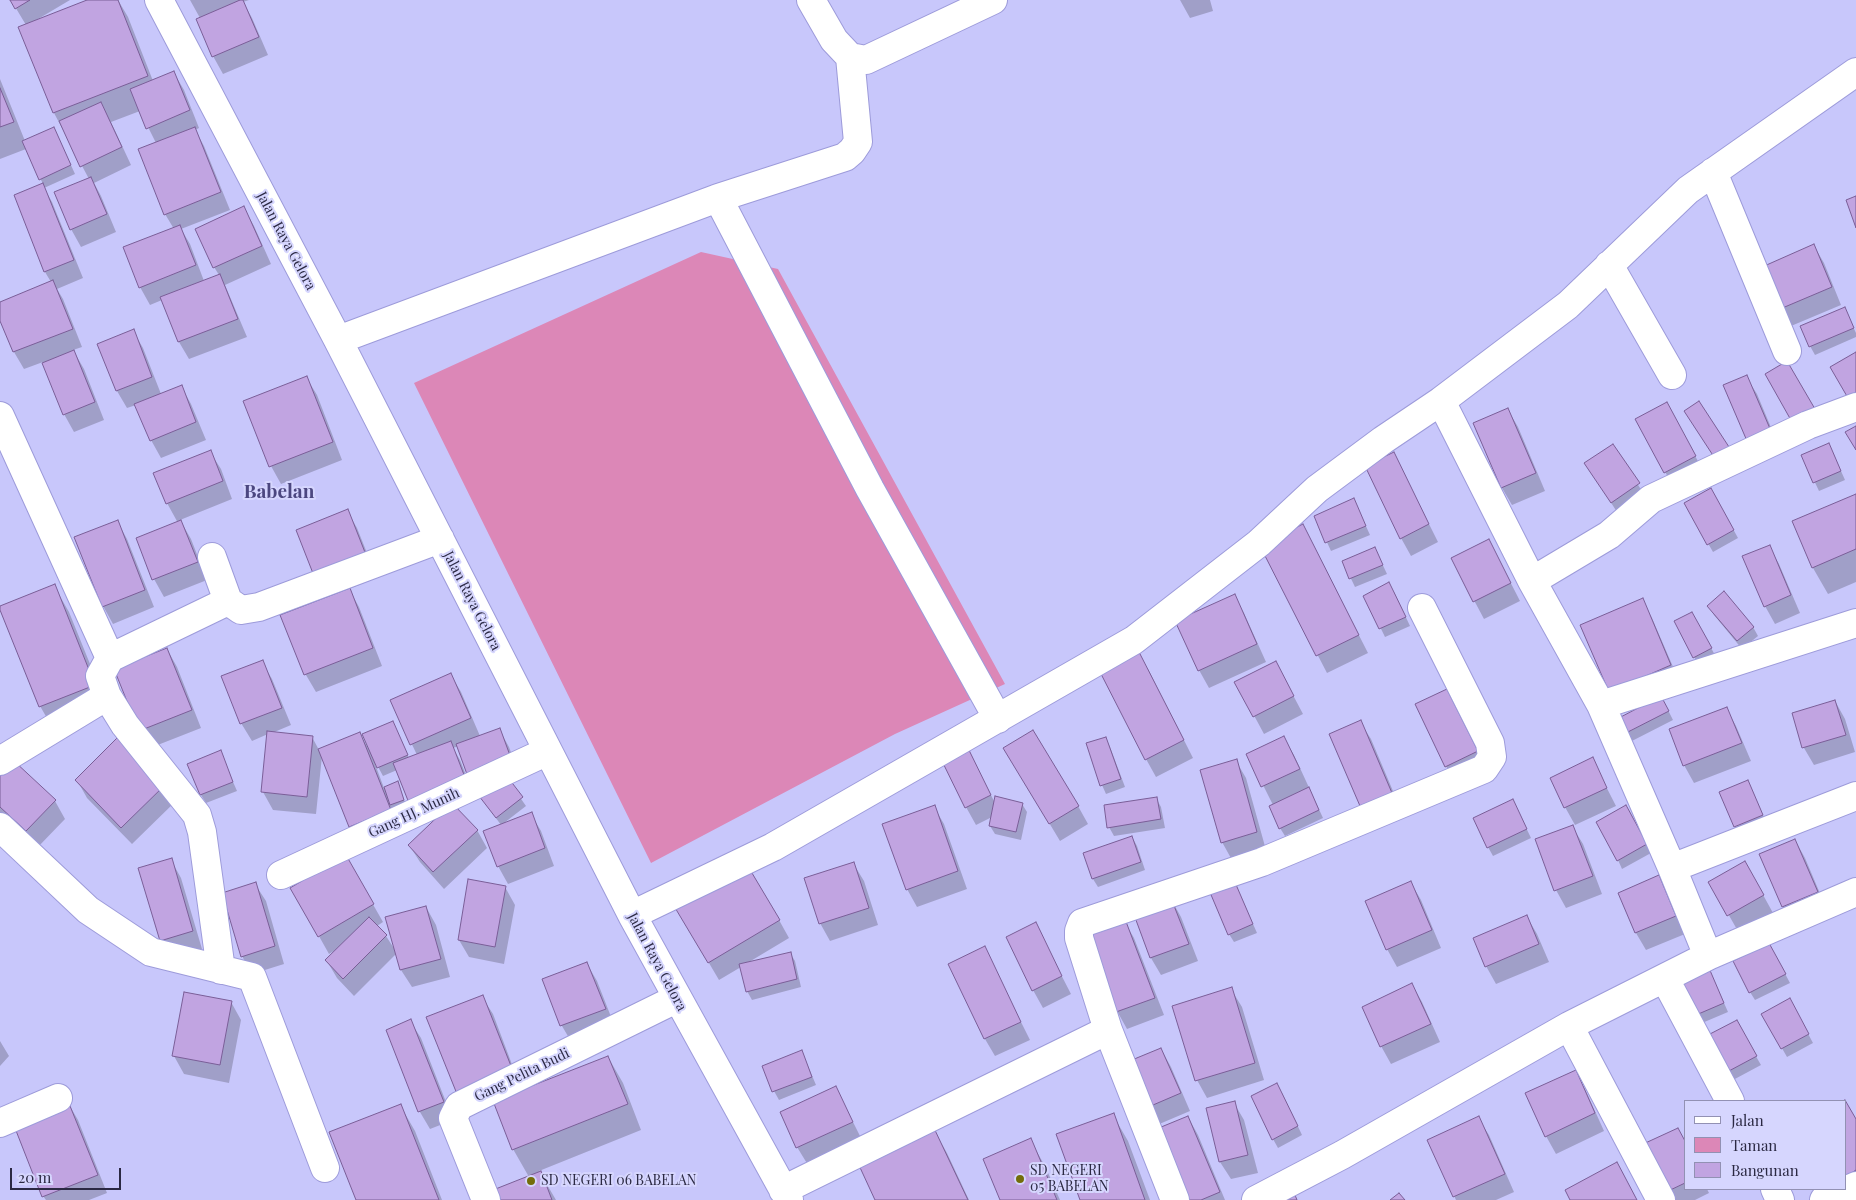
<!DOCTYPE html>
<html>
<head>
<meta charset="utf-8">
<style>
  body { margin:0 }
  #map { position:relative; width:1856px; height:1200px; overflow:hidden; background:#c8c7fb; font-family:"Playfair Display",serif }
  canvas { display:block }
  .legend { position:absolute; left:1684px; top:1100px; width:162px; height:90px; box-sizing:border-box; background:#d6d6fe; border:1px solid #9291b3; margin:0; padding:6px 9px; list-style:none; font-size:15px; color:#2b2943 }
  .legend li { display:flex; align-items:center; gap:10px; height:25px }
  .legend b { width:25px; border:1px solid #9291b3 }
  .scale { position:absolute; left:10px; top:1168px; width:111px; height:22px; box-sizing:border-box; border:2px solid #2b2943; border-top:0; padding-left:6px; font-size:15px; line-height:18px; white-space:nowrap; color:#2b2943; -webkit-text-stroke:4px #d6d6fe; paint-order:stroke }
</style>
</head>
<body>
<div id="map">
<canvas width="1856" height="1200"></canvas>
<ul class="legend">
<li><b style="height:6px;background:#fff"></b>Jalan</li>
<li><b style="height:14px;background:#dc87b7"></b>Taman</li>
<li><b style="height:14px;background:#c1a4e1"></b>Bangunan</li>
</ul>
<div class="scale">20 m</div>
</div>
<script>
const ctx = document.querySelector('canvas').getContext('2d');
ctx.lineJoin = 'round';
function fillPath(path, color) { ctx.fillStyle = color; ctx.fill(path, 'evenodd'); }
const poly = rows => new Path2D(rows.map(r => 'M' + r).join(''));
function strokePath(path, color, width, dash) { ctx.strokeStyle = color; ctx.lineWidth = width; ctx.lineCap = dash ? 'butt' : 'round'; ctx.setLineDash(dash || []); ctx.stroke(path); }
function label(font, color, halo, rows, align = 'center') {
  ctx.font = font + ' "Playfair Display",serif'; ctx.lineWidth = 4; ctx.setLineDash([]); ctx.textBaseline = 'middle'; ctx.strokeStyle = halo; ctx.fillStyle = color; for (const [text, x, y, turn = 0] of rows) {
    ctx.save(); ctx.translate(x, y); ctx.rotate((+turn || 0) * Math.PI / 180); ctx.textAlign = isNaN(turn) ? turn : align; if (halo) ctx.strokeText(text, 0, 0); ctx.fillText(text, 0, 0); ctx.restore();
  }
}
fillPath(poly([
  [701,252,778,269,1005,684,895,734,651,863,414,383]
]), '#dc87b7');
fillPath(poly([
  [11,0,70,0,38,19,39,20,90,0,118,0,128,17,153,81,174,73,184,90,199,128,195,130,204,146,230,210,181,229,190,244,204,281,219,275,214,267,244,208,254,226,271,264,225,285,247,337,189,359,179,342,162,300,150,305,140,287,174,229,165,214,156,143,140,111,111,122,131,165,94,183,101,196,116,232,81,247,71,229,89,179,54,113,20,28,26,25],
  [190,0,249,0,243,2,252,18,268,55,223,74,213,56,200,18],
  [1180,0,1210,0,1213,11,1190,18],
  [0,79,25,141,54,128,75,174,44,188,52,202,83,278,57,289,63,299,82,347,73,350,84,369,104,420,74,432,64,414,43,362,24,369,14,352,0,318,0,303,51,282,45,272,15,196,43,184,26,149,0,159],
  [1814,246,1824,263,1841,305,1791,326,1781,308],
  [1844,308,1856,333,1856,337,1815,355,1810,346],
  [133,331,143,348,161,394,181,386,191,404,206,440,161,458,151,440,136,405,127,408,117,391,99,345],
  [306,377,317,395,342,460,281,484,271,466],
  [1746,377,1757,394,1780,449,1725,386],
  [1508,410,1518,427,1545,491,1512,505,1502,488,1475,424],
  [1637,420,1676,421,1705,474,1675,490],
  [1829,444,1845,480,1819,491,1802,455],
  [1613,446,1649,502,1622,520,1586,463],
  [210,452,221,469,232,499,180,520,191,539,207,580,164,597,154,579,178,523,167,503],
  [1394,454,1438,542,1411,556,1401,538],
  [1711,489,1738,538,1713,552,1685,503],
  [1856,495,1856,582,1828,594,1813,568,1793,522],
  [1354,500,1370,535,1331,551,1315,516],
  [347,511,357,528,377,578,349,589,359,607,382,666,316,692,306,675,282,616,327,598,317,580],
  [117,521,127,539,154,607,113,624,103,606],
  [1312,543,1368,653,1327,673,1261,546],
  [1769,546,1779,564,1800,613,1775,624,1765,606],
  [1379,557,1387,574,1355,587,1343,562],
  [1498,558,1520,601,1484,619,1452,559],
  [54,586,69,612,109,711,55,732,40,706],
  [1394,592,1410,626,1385,637,1365,596],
  [1234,595,1244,613,1266,662,1209,688,1199,670],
  [1642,600,1652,618,1680,683,1620,709],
  [1709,606,1753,627,1758,636,1742,649,1714,615],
  [1676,622,1697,622,1716,657,1699,666],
  [167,649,177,667,201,728,150,748,140,731],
  [262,662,272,679,291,725,272,733,312,737,319,750,360,734,368,748,397,731,409,758,417,755,391,700,451,675,461,692,480,736,499,729,509,747,521,779,510,783,526,806,504,823,531,814,541,831,554,866,508,884,498,866,501,825,480,796,459,746,453,748,460,760,475,798,454,806,477,830,487,848,444,889,420,862,409,845,448,809,397,770,383,776,376,763,375,764,384,788,397,783,408,809,395,810,351,825,351,827,322,756,316,814,273,810,263,792,268,734,252,741,241,723],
  [1148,669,1193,758,1156,777,1146,759],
  [1285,680,1303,714,1264,734,1236,682],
  [1447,690,1487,769,1456,784,1446,766],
  [1835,701,1845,719,1855,752,1814,765,1804,748],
  [1666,706,1673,720,1628,743,1623,734],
  [1726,708,1736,726,1751,761,1694,783,1684,765],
  [1360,722,1371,739,1401,810,1371,823,1361,805],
  [120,737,176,801,132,844,87,798,77,780],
  [1106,738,1110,747,1125,787,1106,794,1102,785],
  [1284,738,1294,755,1323,818,1285,836,1280,828,1273,805,1248,755],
  [966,746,995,803,1022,804,1027,812,1021,840,995,834,990,826,992,817,976,825,966,807],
  [220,752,237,791,206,803,201,795],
  [1592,759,1616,806,1575,825,1565,807],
  [1236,761,1246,778,1266,850,1232,860,1222,842],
  [1015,766,1078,806,1088,824,1060,841],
  [0,778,55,801,65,819,37,848,0,813],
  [1752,790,1767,824,1740,835,1721,793],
  [1156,798,1161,807,1165,828,1114,836,1109,827],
  [934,807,944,824,967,889,917,907,907,889],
  [1517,809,1531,838,1493,856,1488,847],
  [1631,815,1651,853,1622,869,1618,860],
  [1572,826,1583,844,1602,894,1566,908,1556,890],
  [1132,837,1137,846,1145,870,1098,887,1093,879],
  [1795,840,1805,858,1827,910,1793,924,1783,907,1761,855],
  [346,857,383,922,377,926,386,936,397,953,354,996,337,978,327,961,337,949,329,954,292,888],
  [171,860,181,878,202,949,171,958,161,941],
  [1745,862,1773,913,1739,933,1710,882],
  [853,863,864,881,878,925,830,941,820,923],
  [1658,877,1668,894,1685,934,1646,950,1636,933,1620,893],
  [1234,881,1257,933,1234,942,1229,934],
  [1411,883,1421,900,1441,948,1397,967,1387,949],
  [255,884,266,901,284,964,252,974,242,956],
  [505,887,515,905,504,964,469,957,459,940],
  [1171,899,1181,917,1198,961,1161,975,1151,958],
  [426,907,436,925,450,977,412,987,401,970],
  [1527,917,1537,934,1549,962,1496,984,1486,966],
  [779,920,789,938,749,962,790,953,795,961,801,987,752,1000,747,991,741,967,719,980,686,924],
  [1124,921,1134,938,1164,1015,1127,1029,1117,1011],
  [1035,924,1071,994,1043,1008,1033,990],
  [984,948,1030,1040,995,1056,985,1039,950,964],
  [1774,953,1790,983,1755,1000,1750,992],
  [587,964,597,981,615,1027,572,1043,562,1026,544,980],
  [1713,978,1728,1012,1695,1026,1690,1018],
  [1412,985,1422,1002,1440,1042,1391,1064,1381,1046],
  [1231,989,1242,1007,1264,1080,1207,1098,1197,1080],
  [482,997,493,1014,522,1091,608,1057,623,1083,641,1130,539,1171,556,1200,498,1200,529,1177,513,1149],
  [1790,1000,1813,1043,1787,1057,1763,1015],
  [231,1002,241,1020,229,1083,184,1074,174,1056],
  [410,1021,421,1038,453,1120,430,1129,420,1112,387,1031],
  [1736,1022,1761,1065,1733,1080,1729,1071],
  [0,1041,9,1056,0,1066],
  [1161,1049,1171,1067,1190,1111,1157,1125,1147,1108],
  [802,1052,816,1085,779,1100,774,1091],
  [1575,1072,1585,1089,1604,1131,1556,1154,1546,1136],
  [836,1088,862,1140,808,1165,797,1147],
  [1282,1093,1302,1135,1278,1148,1273,1139],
  [1845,1102,1856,1121,1856,1193,1845,1189],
  [68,1103,78,1120,107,1193,89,1200,46,1200,43,1196],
  [1234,1103,1244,1120,1258,1173,1231,1179,1220,1162],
  [400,1105,415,1131,442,1200,357,1200],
  [1113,1115,1128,1141,1150,1200,1082,1200],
  [1188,1117,1198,1135,1225,1200,1179,1200],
  [1478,1118,1489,1135,1514,1192,1496,1200,1456,1200,1429,1141],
  [932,1127,947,1153,969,1200,876,1200],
  [1030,1140,1045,1166,1060,1200,1002,1200],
  [1685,1141,1685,1189,1707,1189,1709,1193,1695,1200,1669,1200,1665,1192]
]), '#0003');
const building = poly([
  [10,0,30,0,15,9,10,0],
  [87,0,118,0,148,76,53,113,18,27,87,0],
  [240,0,243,0,259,37,212,57,196,19,240,0],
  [174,71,190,110,146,129,130,89,174,71],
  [0,88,14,122,0,127,0,88],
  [101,102,122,147,80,167,59,121,101,102],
  [54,127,71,165,39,180,22,141,54,127],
  [195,127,221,192,164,215,138,149,195,127],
  [91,177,107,214,70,230,54,192,91,177],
  [43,183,74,260,44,272,14,195,43,183],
  [1856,196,1856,228,1846,200,1856,196],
  [244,206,262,246,213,268,195,229,244,206],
  [180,225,196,265,139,288,123,247,180,225],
  [1814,244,1832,287,1780,309,1762,267,1814,244],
  [220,274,238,319,178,342,160,297,220,274],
  [53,280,73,329,13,352,0,321,0,302,53,280],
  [1845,307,1854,328,1809,347,1800,326,1845,307],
  [134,329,152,377,116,391,97,344,134,329],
  [74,350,95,402,63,415,42,363,74,350],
  [1856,352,1856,394,1848,398,1830,367,1856,352],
  [1787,361,1815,409,1792,422,1765,374,1787,361],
  [1747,375,1771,431,1747,441,1723,385,1747,375],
  [307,376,333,442,269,467,243,401,307,376],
  [182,385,196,422,150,441,134,404,182,385],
  [1699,401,1731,450,1716,460,1684,411,1699,401],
  [1667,402,1696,456,1664,473,1635,419,1667,402],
  [1508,408,1536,473,1501,488,1473,423,1508,408],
  [1856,426,1856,450,1845,432,1856,426],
  [1829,443,1841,471,1813,483,1801,455,1829,443],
  [1613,444,1640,483,1611,503,1584,463,1613,444],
  [211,450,223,481,166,504,153,473,211,450],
  [1394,452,1429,524,1400,539,1365,466,1394,452],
  [1711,488,1734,530,1707,545,1684,503,1711,488],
  [1856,494,1856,549,1812,568,1792,521,1856,494],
  [1354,498,1366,526,1325,543,1314,516,1354,498],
  [348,509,368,560,316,581,296,530,348,509],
  [118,520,145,590,102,607,74,537,118,520],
  [181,520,198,562,152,580,136,538,181,520],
  [1303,524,1359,635,1316,656,1260,546,1303,524],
  [1489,539,1511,583,1473,602,1451,558,1489,539],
  [1770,545,1791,595,1764,607,1742,556,1770,545],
  [1375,547,1383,565,1349,579,1342,561,1375,547],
  [1389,582,1406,617,1379,629,1363,596,1389,582],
  [55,584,95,685,39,707,0,610,0,606,55,584],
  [350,588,373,648,304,675,280,615,350,588],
  [1724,591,1754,627,1737,641,1707,606,1724,591],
  [1235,594,1257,644,1198,671,1175,621,1235,594],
  [1643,598,1671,665,1609,692,1580,625,1643,598],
  [1692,612,1712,648,1693,658,1674,621,1692,612],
  [167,648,192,710,139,731,114,669,167,648],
  [1138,650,1184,740,1145,760,1099,670,1138,650],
  [263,660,282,708,240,724,221,676,263,660],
  [1276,661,1294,696,1253,717,1234,682,1276,661],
  [451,673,471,718,410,745,390,700,451,673],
  [1447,689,1478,751,1445,767,1415,704,1447,689],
  [1661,696,1669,711,1622,735,1615,720,1661,696],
  [1835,700,1846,735,1802,748,1792,713,1835,700],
  [1727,707,1742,743,1683,766,1669,729,1727,707],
  [1361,720,1392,793,1360,806,1329,734,1361,720],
  [393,721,408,755,377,768,362,734,393,721],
  [500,728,512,761,468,777,456,744,500,728],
  [1033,730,1079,806,1049,824,1003,748,1033,730],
  [267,731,313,736,307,797,261,792,267,731],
  [360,732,391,810,349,827,318,749,360,732],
  [120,735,167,783,121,828,75,780,120,735],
  [1284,736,1300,769,1261,787,1246,754,1284,736],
  [1106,737,1121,779,1100,786,1086,743,1106,737],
  [451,741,466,780,409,803,393,763,451,741],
  [966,744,991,795,965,808,940,757,966,744],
  [221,750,233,782,200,795,187,764,221,750],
  [1593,757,1607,788,1564,808,1550,778,1593,757],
  [1237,759,1257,832,1221,843,1200,770,1237,759],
  [14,761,56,800,26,831,0,807,0,776,14,761],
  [506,775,523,797,496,818,479,796,506,775],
  [1748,780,1763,815,1734,827,1719,792,1748,780],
  [398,781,404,800,390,805,384,787,398,781],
  [1309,787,1319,810,1279,829,1269,806,1309,787],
  [995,796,1023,803,1016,832,989,826,995,796],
  [1157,797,1161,819,1107,828,1104,805,1157,797],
  [1513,799,1527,829,1487,848,1473,818,1513,799],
  [452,803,478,830,433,872,408,845,452,803],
  [935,805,958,871,906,890,882,824,935,805],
  [1626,805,1647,844,1617,861,1596,822,1626,805],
  [532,812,545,848,497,867,483,831,532,812],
  [1573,825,1593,876,1554,891,1535,839,1573,825],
  [1132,836,1141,862,1092,879,1083,853,1132,836],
  [1795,839,1818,892,1782,907,1759,854,1795,839],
  [346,855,374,904,318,937,290,888,346,855],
  [172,858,193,931,160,941,138,868,172,858],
  [1745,861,1764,895,1727,916,1708,882,1745,861],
  [854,862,869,908,819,924,804,878,854,862],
  [746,863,780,920,708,963,674,906,746,863],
  [1659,875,1676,916,1635,933,1618,893,1659,875],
  [468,879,506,886,495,947,458,940,468,879],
  [1234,880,1253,924,1228,935,1209,890,1234,880],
  [1411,881,1432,930,1386,950,1365,901,1411,881],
  [256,882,275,946,241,957,222,893,256,882],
  [1171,898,1189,944,1150,958,1133,912,1171,898],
  [426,906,441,959,400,970,385,917,426,906],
  [1527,915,1539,944,1485,967,1473,938,1527,915],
  [369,917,387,935,343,979,325,960,369,917],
  [1125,919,1155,998,1116,1012,1086,934,1125,919],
  [1036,922,1062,976,1032,991,1006,937,1036,922],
  [1769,943,1786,974,1749,993,1733,961,1769,943],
  [985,946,1021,1022,984,1039,948,964,985,946],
  [791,952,797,979,746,992,739,964,791,952],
  [587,962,606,1009,560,1026,542,979,587,962],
  [1709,968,1724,1003,1689,1018,1674,983,1709,968],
  [1412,983,1431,1024,1380,1047,1362,1007,1412,983],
  [1232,987,1255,1063,1195,1081,1172,1006,1232,987],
  [184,992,232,1001,220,1065,172,1056,184,992],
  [483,995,513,1071,457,1094,426,1017,483,995],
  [1790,998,1809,1034,1781,1049,1761,1014,1790,998],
  [411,1019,444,1102,418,1112,386,1030,411,1019],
  [1737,1020,1757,1056,1727,1072,1708,1035,1737,1020],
  [1161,1048,1181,1093,1146,1108,1127,1062,1161,1048],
  [802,1050,812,1077,772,1092,762,1066,802,1050],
  [608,1056,628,1104,512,1150,493,1101,608,1056],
  [1576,1070,1595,1113,1545,1137,1525,1093,1576,1070],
  [1277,1083,1298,1126,1272,1140,1251,1096,1277,1083],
  [836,1086,853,1122,796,1148,780,1112,836,1086],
  [1845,1100,1856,1119,1856,1170,1845,1177,1845,1101,1842,1101,1845,1100],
  [68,1101,98,1175,42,1197,13,1123,68,1101],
  [1235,1101,1248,1155,1219,1162,1206,1108,1235,1101],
  [401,1104,439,1200,356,1200,329,1132,401,1104],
  [1114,1113,1145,1200,1080,1200,1056,1134,1114,1113],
  [1188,1116,1220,1192,1201,1200,1177,1200,1149,1132,1188,1116],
  [1479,1116,1505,1174,1453,1197,1427,1140,1479,1116],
  [933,1126,968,1200,875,1200,857,1161,933,1126],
  [1678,1128,1685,1141,1685,1183,1664,1193,1641,1145,1678,1128],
  [1031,1138,1057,1200,1000,1200,983,1159,1031,1138],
  [1617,1162,1637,1200,1570,1200,1565,1190,1617,1162],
  [541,1171,552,1200,497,1200,493,1190,541,1171],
  [1293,1190,1297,1200,1270,1200,1293,1190],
  [1399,1193,1405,1200,1390,1200,1399,1193]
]);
fillPath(building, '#c1a4e1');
strokePath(building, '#7a5e97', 1);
const minor = poly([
  [159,0,338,340,632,915,789,1200],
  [811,0,834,40,850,57,866,60,993,0],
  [1713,172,1787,351],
  [718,198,870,489,998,719],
  [1609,265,1672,375],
  [338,340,718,198,845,157,852,151,858,142,850,57],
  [1441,401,1532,581,1601,705,1672,868,1708,956],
  [0,416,110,658],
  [212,557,228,601,241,610,259,607,440,539],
  [1532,581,1609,535,1651,499,1808,425,1856,407],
  [1601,705,1856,623],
  [0,761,107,696],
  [0,827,88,910,151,952,252,977,325,1168],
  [1672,868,1856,796],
  [281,875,548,751],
  [632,915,773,847,1134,640,1259,543,1317,489,1383,440,1441,401,1568,305,1688,190,1856,72],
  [221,970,202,832,197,815,125,725,107,696,100,676,110,658,228,601],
  [1665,979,1730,1101],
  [1569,1026,1661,1200],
  [0,1123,58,1098],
  [1775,1189,1780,1200],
  [783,1190,1108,1030],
  [486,1200,453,1118,459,1106,676,999],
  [1175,1200,1108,1030,1079,938,1079,931,1082,923,1262,862,1484,769,1492,757,1490,743,1422,608],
  [1256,1200,1342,1155,1569,1026,1708,956,1856,892],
  [1824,1200,1856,1186]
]);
strokePath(minor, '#9d9bda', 30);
strokePath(minor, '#fff', 28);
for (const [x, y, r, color] of [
  [1020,1179,5,"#736d0a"],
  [531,1181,5,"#736d0a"]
]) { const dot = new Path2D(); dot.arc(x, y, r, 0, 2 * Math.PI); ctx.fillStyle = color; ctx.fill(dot); strokePath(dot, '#d6d6fe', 2); }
label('14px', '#2b2943', '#d6d6fe', [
  ["Jalan Raya Gelora",286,241,62],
  ["Jalan Raya Gelora",472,601,63],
  ["Gang HJ. Munih",414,813,-25],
  ["Jalan Raya Gelora",657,962,62],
  ["Gang Pelita Budi",522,1075,-26]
]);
label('14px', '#2b2943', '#d6d6fe', [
  ["SD NEGERI",1030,1171],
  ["05 BABELAN",1030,1187],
  ["SD NEGERI 06 BABELAN",541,1181]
], 'left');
label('bold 19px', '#4c4780', '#d6d6fe', [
  ["Babelan",279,492]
]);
</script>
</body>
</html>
